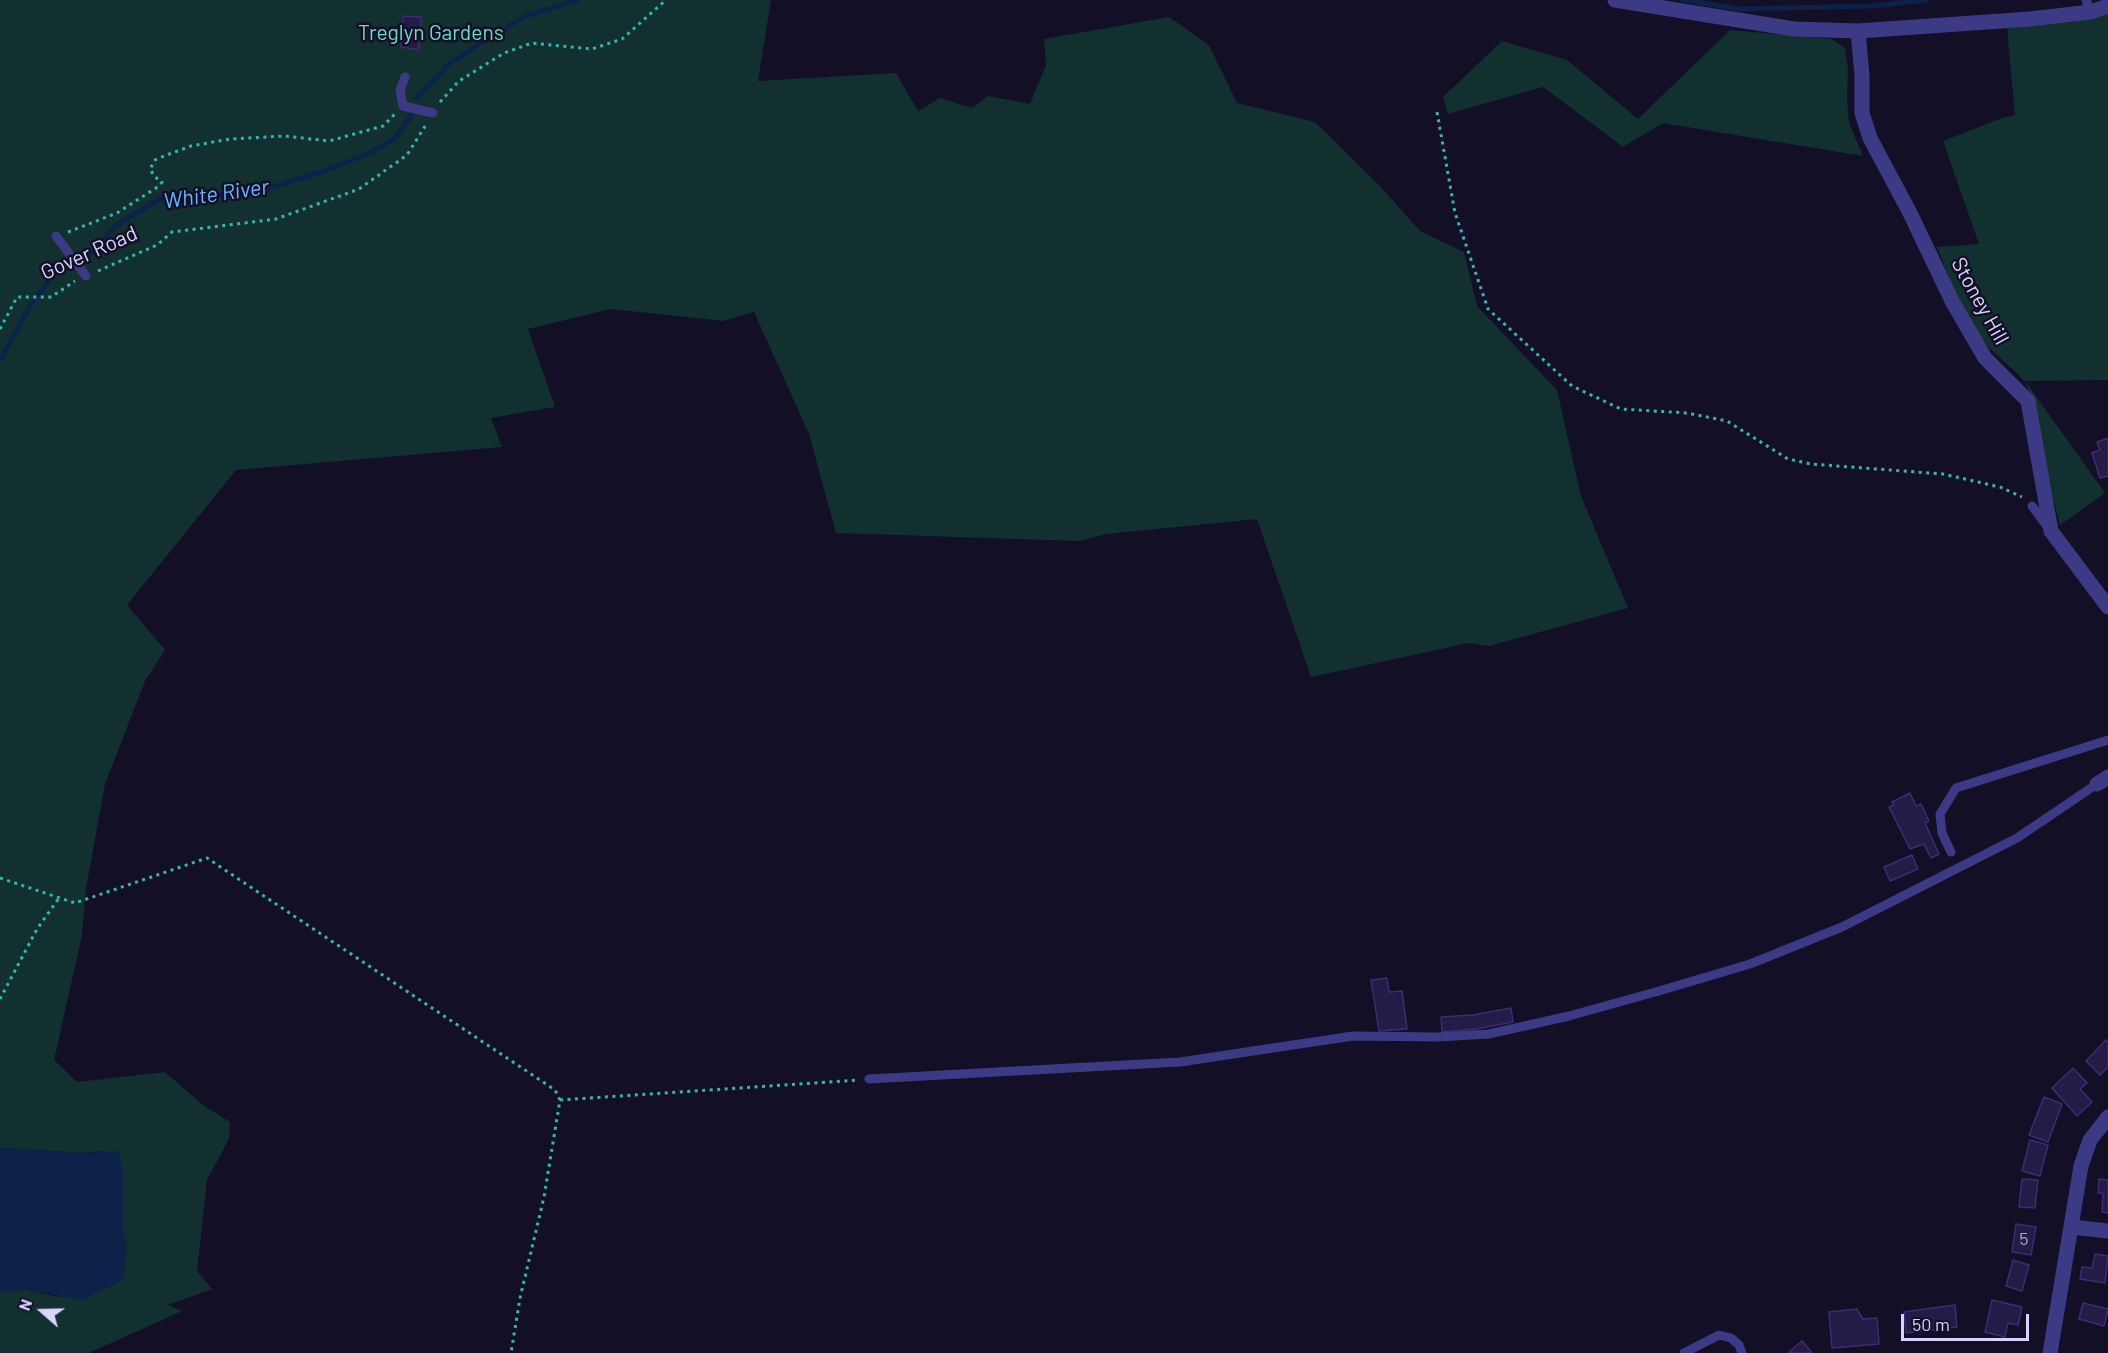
<!DOCTYPE html>
<html>
<head>
<meta charset="utf-8">
<style>
  body { margin:0 }
  #map { position:relative; width:2108px; height:1353px; overflow:hidden; background:#130f26; font-family:Barlow,sans-serif }
  canvas { display:block }
  .north { position:absolute; left:12px; top:1281px; width:60px; height:60px; -webkit-text-stroke:4px #130f26; paint-order:stroke; rotate:290deg; font-size:16px; font-weight:700; line-height:24px; text-align:center; color:#d9d4ff }
  .north::after { content:''; display:block; margin:auto; width:21px; height:27px; background:#d9d4ff; clip-path:polygon(50% 0,100% 100%,50% 72%,0 100%) }
  .scale { position:absolute; left:1901px; top:1314px; width:128px; height:27px; box-sizing:border-box; border:3px solid #d9d4ff; border-top:0; padding-left:8px; font-size:18px; line-height:21px; white-space:nowrap; color:#d9d4ff; -webkit-text-stroke:4px #130f26; paint-order:stroke }
</style>
</head>
<body>
<div id="map">
<canvas width="2108" height="1353"></canvas>
<div class="north">N</div>
<div class="scale">50 m</div>
</div>
<script>
const ctx = document.querySelector('canvas').getContext('2d');
ctx.lineJoin = 'round';
function fillPath(path, color) { ctx.fillStyle = color; ctx.fill(path, 'evenodd'); }
const poly = rows => new Path2D(rows.map(r => 'M' + r).join(''));
function strokePath(path, color, width, dash) { ctx.strokeStyle = color; ctx.lineWidth = width; ctx.lineCap = dash ? 'butt' : 'round'; ctx.setLineDash(dash || []); ctx.stroke(path); }
function label(font, color, halo, rows, align = 'center') {
  ctx.font = font + ' Barlow,sans-serif'; ctx.lineWidth = 5; ctx.setLineDash([]); ctx.textBaseline = 'middle'; ctx.strokeStyle = halo; ctx.fillStyle = color; for (const [text, x, y, turn = 0] of rows) {
    ctx.save(); ctx.translate(x, y); ctx.rotate((+turn || 0) * Math.PI / 180); ctx.textAlign = isNaN(turn) ? turn : align; if (halo) ctx.strokeText(text, 0, 0); ctx.fillText(text, 0, 0); ctx.restore();
  }
}
fillPath(poly([
  [0,0,771,0,758,81,896,73,918,111,940,98,972,108,988,96,1030,104,1046,65,1044,39,1169,17,1209,45,1237,103,1315,122,1380,186,1420,231,1464,252,1477,306,1557,390,1581,496,1628,608,1489,646,1469,643,1311,677,1257,519,1106,534,1079,541,836,533,809,434,754,312,723,321,611,309,528,329,555,407,491,418,502,447,236,470,127,605,165,650,145,681,105,784,86,889,82,935,54,1060,77,1082,165,1072,203,1105,230,1122,229,1139,207,1180,197,1271,212,1289,168,1305,182,1311,89,1353,0,1353,0,1291,28,1290,60,1297,127,1249,123,1232,122,1207,102,1151,84,1153,0,1148],
  [2108,14,2108,380,2025,381,2105,493,2060,525,2047,473,2037,414,2025,381,1984,343,1955,293,1937,247,1979,244,1943,141,2002,118,2015,115,2007,28,2073,22],
  [1730,30,1831,39,1845,48,1848,69,1847,99,1849,123,1863,156,1663,123,1623,147,1543,87,1448,114,1443,97,1502,41,1567,60,1638,119]
]), '#12302f');
fillPath(poly([
  [0,1148,84,1153,118,1151,123,1169,123,1232,127,1249,123,1280,82,1300,28,1290,0,1291]
]), '#0c2248');
strokePath(poly([
  [1683,0,1739,9,1872,6,1926,0],
  [417,98,450,63,525,16,578,0],
  [0,360,32,303,55,272,78,263,94,252,115,226,161,198,254,193,321,172,372,152,395,138,411,116]
]), '#0c2248', 5);
const building = poly([
  [403,16,421,17,419,50,401,47,403,16],
  [2108,438,2108,476,2100,478,2092,453,2100,450,2097,442,2108,438],
  [1910,793,1916,806,1921,804,1929,821,1925,823,1939,854,1931,858,1924,844,1910,849,1889,807,1894,805,1892,802,1910,793],
  [1912,855,1918,869,1890,881,1884,867,1912,855],
  [1387,978,1389,992,1402,991,1407,1029,1379,1031,1371,980,1387,978],
  [1511,1008,1513,1022,1476,1029,1442,1032,1441,1017,1473,1015,1511,1008],
  [2106,1040,2108,1043,2108,1067,2100,1075,2086,1061,2106,1040],
  [2073,1068,2087,1083,2080,1089,2092,1102,2077,1116,2052,1088,2073,1068],
  [2044,1097,2062,1104,2048,1142,2029,1135,2044,1097],
  [2030,1140,2048,1145,2040,1176,2022,1171,2030,1140],
  [2022,1179,2038,1180,2035,1208,2019,1207,2022,1179],
  [2099,1179,2108,1180,2108,1213,2102,1212,2103,1193,2098,1193,2099,1179],
  [2016,1224,2036,1227,2031,1255,2012,1252,2016,1224],
  [2095,1254,2108,1256,2105,1283,2080,1279,2082,1267,2092,1268,2095,1254],
  [2013,1260,2029,1265,2022,1291,2006,1286,2013,1260],
  [1992,1300,2022,1307,2018,1325,2008,1323,2005,1337,1985,1332,1992,1300],
  [2083,1303,2108,1309,2104,1326,2079,1319,2083,1303],
  [1955,1305,1957,1327,1906,1333,1904,1312,1955,1305],
  [1857,1309,1863,1319,1877,1318,1879,1344,1832,1348,1829,1312,1857,1309],
  [1802,1341,1812,1353,1789,1353,1789,1352,1802,1341]
]);
fillPath(building, '#241b47');
strokePath(building, '#3b2d73', 1.5);
strokePath(poly([
  [440,102,459,81,504,53,532,43,592,49,622,39,666,0],
  [1437,112,1455,213,1488,309,1572,386,1621,409,1687,413,1727,421,1788,459,1811,464,1943,474,2000,487,2022,497],
  [68,232,117,213,159,186,162,182,155,177,150,169,155,160,164,156,191,146,230,139,285,136,329,141,383,126,395,114],
  [98,271,157,245,172,232,276,219,359,189,407,155,427,123],
  [0,329,17,297,51,297,75,281],
  [0,878,75,903,207,858,555,1090,560,1100,544,1197,520,1298,511,1353],
  [0,999,37,929,59,898],
  [560,1100,859,1080]
]), '#2fb8b0', 3, [3, 4.5]);
strokePath(poly([
  [2086,0,2091,12],
  [405,77,400,90,403,106,433,113],
  [56,236,86,276],
  [2032,506,2047,526],
  [1951,852,1942,833,1940,814,1956,788,2108,740],
  [869,1079,1180,1062,1353,1036,1437,1037,1489,1034,1569,1016,1659,991,1750,964,1842,927,2017,838,2097,784],
  [1684,1353,1719,1335,1731,1338,1739,1345,1742,1353]
]), '#3d3a85', 9);
strokePath(poly([
  [1615,0,1794,29,1858,31,2030,19,2091,12,2108,6],
  [1858,31,1862,75,1862,113,1870,138,1910,213,1952,301,1985,358,2028,401,2051,531,2108,607],
  [2097,784,2108,777],
  [2072,1227,2108,1231],
  [2050,1353,2081,1166,2090,1140,2108,1117]
]), '#3d3a85', 15);
label('18px', '#aca6d1', null, [
  ["5",2024,1239]
]);
label('21px', '#5fe0c0', '#130f26', [
  ["Treglyn Gardens",431,33]
]);
label('21px', '#d9d4ff', '#130f26', [
  ["Gover Road",89,253,-24],
  ["Stoney Hill",1980,301,61]
]);
label('italic 22px', '#62b6ff', '#130f26', [
  ["White River",216,194,-8]
]);
</script>
</body>
</html>
